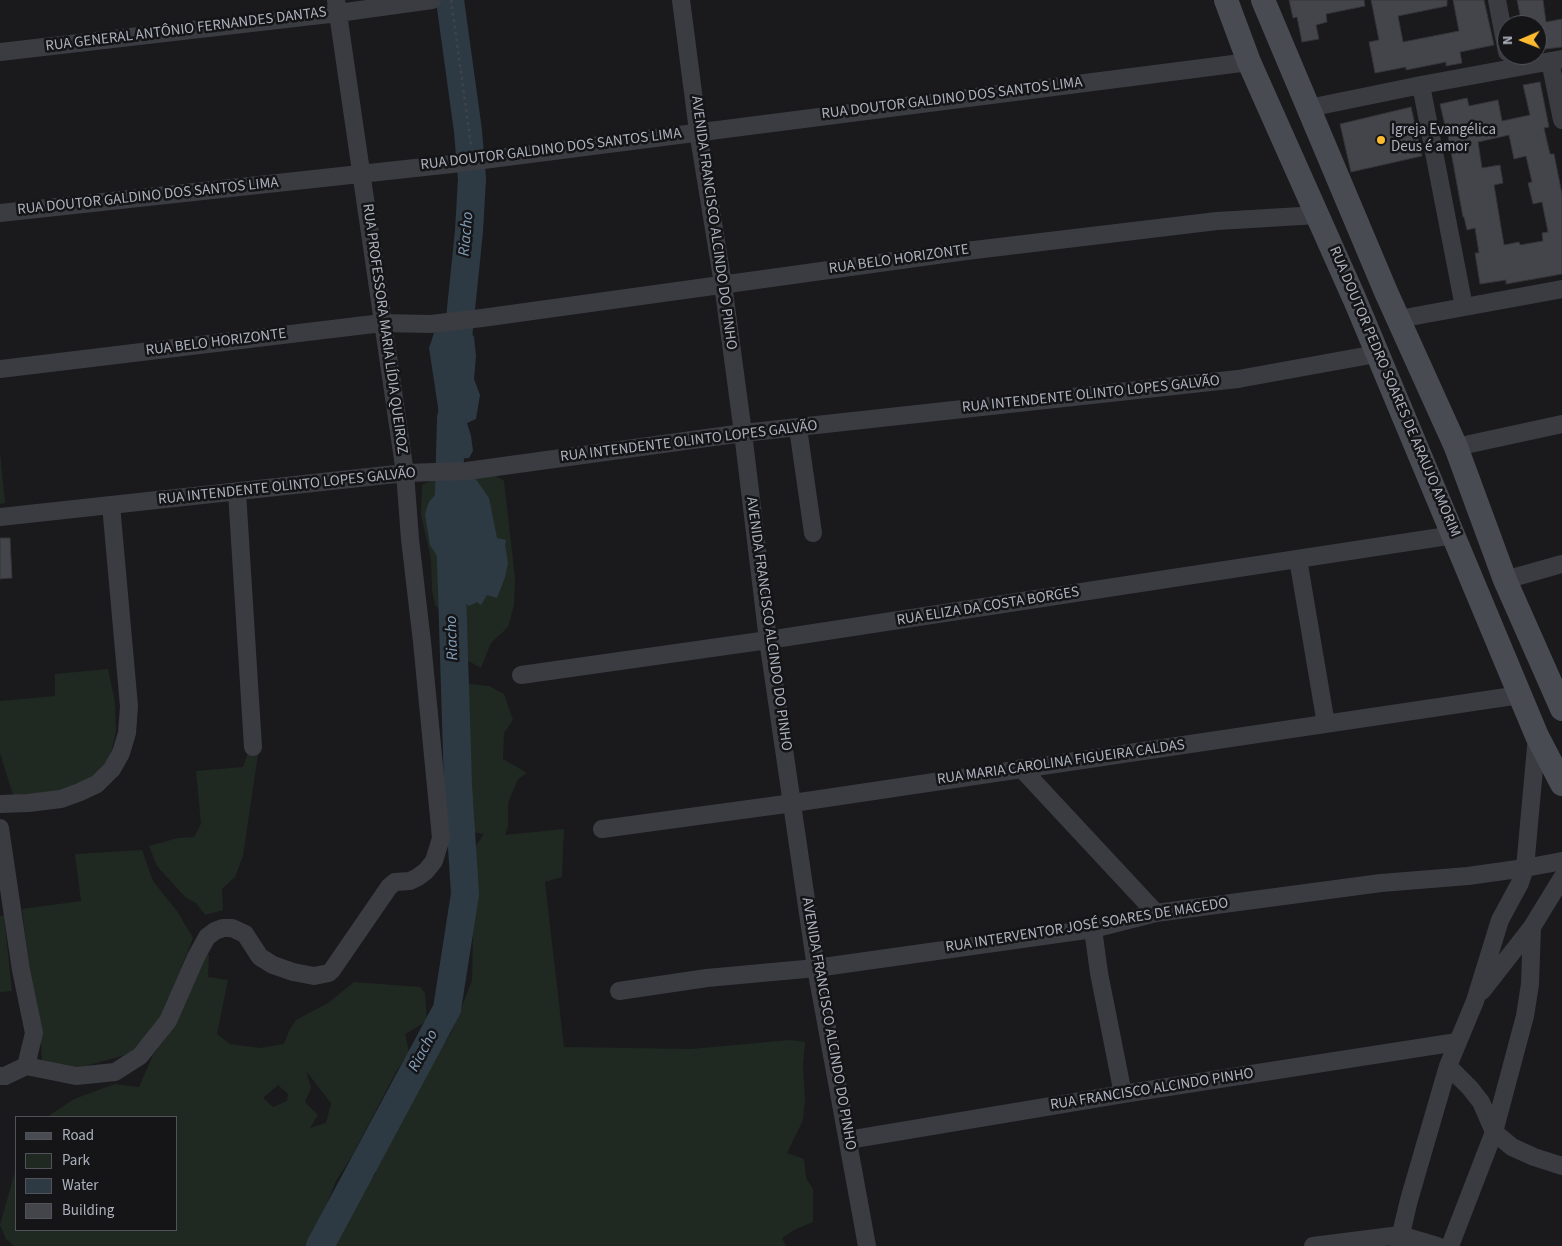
<!DOCTYPE html>
<html>
<head>
<meta charset="utf-8">
<style>
  body { margin:0 }
  #map { position:relative; width:1562px; height:1246px; overflow:hidden; background:#1a1a1d; font-family:"Source Sans 3",sans-serif }
  canvas { display:block }
  .legend { position:absolute; left:15px; top:1116px; width:162px; height:115px; box-sizing:border-box; background:#151518; border:1px solid #51535a; margin:0; padding:6px 9px; list-style:none; font-size:15px; color:#acb1bd }
  .legend li { display:flex; align-items:center; gap:10px; height:25px }
  .legend b { width:25px; border:1px solid #51535a }
  .north { position:absolute; left:1497px; top:15px; width:50px; height:50px; box-sizing:border-box; background:#151518; border:1px solid #51535a; border-radius:50%; rotate:269deg; font-size:14px; font-weight:700; line-height:20px; text-align:center; color:#acb1bd }
  .north::after { content:''; display:block; margin:auto; width:18px; height:22px; background:#ffbb30; clip-path:polygon(50% 0,100% 100%,50% 72%,0 100%) }
</style>
</head>
<body>
<div id="map">
<canvas width="1562" height="1246"></canvas>
<ul class="legend">
<li><b style="height:6px;background:#494b53"></b>Road</li>
<li><b style="height:14px;background:#1f2921"></b>Park</li>
<li><b style="height:14px;background:#2e3a43"></b>Water</li>
<li><b style="height:14px;background:#44454a"></b>Building</li>
</ul>
<div class="north">N</div>
</div>
<script>
const ctx = document.querySelector('canvas').getContext('2d');
ctx.lineJoin = 'round';
function fillPath(path, color) { ctx.fillStyle = color; ctx.fill(path, 'evenodd'); }
const poly = rows => new Path2D(rows.map(r => 'M' + r).join(''));
function strokePath(path, color, width, dash) { ctx.strokeStyle = color; ctx.lineWidth = width; ctx.lineCap = dash ? 'butt' : 'round'; ctx.setLineDash(dash || []); ctx.stroke(path); }
function label(font, color, halo, rows, align = 'center') {
  ctx.font = font + ' "Source Sans 3",sans-serif'; ctx.lineWidth = 5; ctx.setLineDash([]); ctx.textBaseline = 'middle'; ctx.strokeStyle = halo; ctx.fillStyle = color; for (const [text, x, y, turn = 0] of rows) {
    ctx.save(); ctx.translate(x, y); ctx.rotate((+turn || 0) * Math.PI / 180); ctx.textAlign = isNaN(turn) ? turn : align; if (halo) ctx.strokeText(text, 0, 0); ctx.fillText(text, 0, 0); ctx.restore();
  }
}
fillPath(poly([
  [0,452,5,503,0,504],
  [489,472,504,481,515,578,514,605,508,627,491,643,481,668,465,659,462,630,435,605,432,590,431,559,421,515,422,485,436,479],
  [108,669,115,702,116,731,110,757,102,773,79,787,26,797,13,795,0,753,0,701,55,696,55,674],
  [469,684,489,686,504,694,513,720,504,733,503,759,527,773,518,779,508,803,508,827,505,835,564,829,562,877,545,882,564,1047,691,1049,790,1040,805,1042,803,1066,805,1099,803,1120,787,1153,804,1159,806,1178,813,1189,813,1222,794,1230,782,1238,786,1246,329,1246,358,1189,375,1175,378,1159,402,1113,452,1031,472,981,475,847,484,834,453,829,450,808,442,692],
  [248,753,258,754,243,856,235,877,222,889,223,910,205,915,196,903,185,897,157,866,149,846,178,838,194,837,201,824,196,771,243,767],
  [142,850,153,881,177,911,193,938,160,1022,129,1054,85,1066,65,1068,42,1061,40,1023,33,995,22,909,81,901,75,854],
  [0,916,4,916,12,991,0,992],
  [209,954,208,977,228,980,217,1034,230,1044,260,1048,284,1044,289,1031,296,1020,328,1003,354,982,420,987,425,993,427,1021,405,1034,409,1052,396,1072,352,1156,336,1181,319,1223,307,1246,14,1246,6,1239,0,1225,16,1168,16,1230,176,1230,176,1117,47,1117,74,1099,115,1084,139,1087,153,1055,171,1031,202,960],
  [306,1071,331,1103,326,1123,310,1128,318,1115,305,1102,311,1088],
  [278,1085,288,1094,287,1101,273,1107,263,1098]
]), '#1f2921');
fillPath(poly([
  [452,328,467,328,474,337,476,356,474,379,480,395,476,419,467,423,471,436,473,451,469,458,458,459,446,456,440,444,438,407,429,348,434,333],
  [475,478,489,498,497,538,506,540,505,545,508,563,505,577,497,598,487,595,481,605,477,602,469,606,456,595,444,571,444,562,438,562,436,554,430,545,425,514,429,502,440,489,458,481]
]), '#2e3a43');
strokePath(poly([
  [450,0,468,131,472,179,469,231,457,348],
  [320,1246,447,1009,465,894,458,785,449,495,451,418]
]), '#2e3a43', 28);
const building = poly([
  [1289,0,1364,0,1365,6,1326,14,1327,22,1316,25,1319,39,1302,42,1297,17,1293,18,1289,0],
  [1371,0,1447,0,1447,6,1398,16,1403,42,1459,31,1453,0,1484,0,1494,45,1460,52,1462,63,1446,66,1446,62,1406,70,1406,67,1375,73,1369,42,1379,40,1371,0],
  [1517,0,1543,0,1546,22,1562,19,1562,47,1537,50,1537,25,1522,25,1517,0],
  [1540,82,1549,127,1544,128,1550,154,1554,154,1562,194,1562,274,1506,284,1506,280,1480,284,1475,253,1479,253,1475,228,1467,230,1464,217,1463,217,1447,130,1446,130,1440,104,1467,98,1469,106,1498,100,1502,121,1530,115,1523,85,1540,82],
  [1509,135,1514,159,1526,156,1532,182,1528,183,1533,204,1542,202,1548,232,1542,233,1543,241,1520,245,1519,242,1504,245,1494,185,1503,183,1500,165,1482,168,1478,142,1509,135],
  [1411,107,1422,156,1351,172,1340,124,1411,107],
  [0,538,10,538,12,578,0,579,0,538]
]);
fillPath(building, '#44454a');
strokePath(building, '#343439', 1);
strokePath(poly([
  [451,0,471,145]
]), '#41434a', 2.5, [2.5, 4]);
strokePath(poly([
  [681,0,698,131,723,284,743,433,768,640,816,968,867,1246],
  [1497,0,1507,52],
  [0,52,338,13,432,0],
  [1550,61,1562,120],
  [1421,85,1464,307],
  [1309,108,1421,85,1562,59],
  [0,213,452,164,1249,62],
  [1399,319,1562,289],
  [0,369,382,323,431,324,482,318,966,251,1217,221,1318,215],
  [798,428,813,533],
  [1456,447,1562,424],
  [237,492,253,747],
  [0,517,405,473,467,471,743,433,1238,379,1376,354],
  [1298,559,1326,724],
  [1505,580,1562,564],
  [521,675,768,640,1454,535],
  [1021,768,1156,913],
  [0,804,28,803,61,799,80,792,97,784,112,769,121,753,127,733,129,706,111,505],
  [0,828,21,970,34,1033,26,1066],
  [602,829,793,803,1520,695],
  [1093,929,1099,973,1123,1094],
  [619,991,707,978,816,968,1093,929,1156,913,1381,883,1468,876,1525,868,1562,861],
  [1482,991,1532,927],
  [1448,1066,1470,1088,1481,1102,1494,1132,1512,1147,1534,1157,1562,1166],
  [0,1076,5,1076,26,1066,76,1076,115,1072,140,1056,168,1021,196,957,207,937,215,931,223,928,232,928,245,934,260,957,273,965,293,972,314,976,329,973,332,970,389,887,395,882,410,881,418,877,426,871,434,861,441,838,422,642,410,539,405,473,336,0],
  [848,1140,1123,1094,1457,1042],
  [1313,1246,1400,1235,1437,1246],
  [1398,1246,1409,1200,1448,1066,1475,1001,1500,920,1520,883,1525,868,1537,736],
  [1450,1246,1494,1132,1525,1016,1530,984,1532,927,1562,878]
]), '#3b3c42', 18);
strokePath(poly([
  [1226,0,1249,62,1355,300,1537,736,1562,784],
  [1263,0,1386,292,1456,447,1505,580,1562,709]
]), '#494b53', 24);
for (const [x, y, r, color] of [
  [1381,140,5,"#ffbb30"]
]) { const dot = new Path2D(); dot.arc(x, y, r, 0, 2 * Math.PI); ctx.fillStyle = color; ctx.fill(dot); strokePath(dot, '#151518', 2); }
label('15px', '#acb1bd', '#151518', [
  ["RUA GENERAL ANTÔNIO FERNANDES DANTAS",186,30,-7],
  ["RUA DOUTOR GALDINO DOS SANTOS LIMA",952,99,-7],
  ["RUA DOUTOR GALDINO DOS SANTOS LIMA",551,150,-7],
  ["RUA DOUTOR GALDINO DOS SANTOS LIMA",148,197,-6],
  ["AVENIDA FRANCISCO ALCINDO DO PINHO",713,223,82],
  ["RUA BELO HORIZONTE",899,260,-8],
  ["RUA PROFESSORA MARIA LÍDIA QUEIROZ",384,329,82],
  ["RUA BELO HORIZONTE",216,343,-7],
  ["RUA DOUTOR PEDRO SOARES DE ARAUJO AMORIM",1394,392,67],
  ["RUA INTENDENTE OLINTO LOPES GALVÃO",1091,395,-6],
  ["RUA INTENDENTE OLINTO LOPES GALVÃO",689,442,-7],
  ["RUA INTENDENTE OLINTO LOPES GALVÃO",287,487,-6],
  ["RUA ELIZA DA COSTA BORGES",988,607,-9],
  ["AVENIDA FRANCISCO ALCINDO DO PINHO",768,624,82],
  ["RUA MARIA CAROLINA FIGUEIRA CALDAS",1061,763,-8],
  ["RUA INTERVENTOR JOSÉ SOARES DE MACEDO",1087,926,-9],
  ["AVENIDA FRANCISCO ALCINDO DO PINHO",828,1024,80],
  ["RUA FRANCISCO ALCINDO PINHO",1152,1090,-9]
]);
label('15px', '#acb1bd', '#151518', [
  ["Igreja Evangélica",1391,131],
  ["Deus é amor",1391,148]
], 'left');
label('italic 16px', '#809fbb', '#151518', [
  ["Riacho",467,234,-85],
  ["Riacho",453,638,-92],
  ["Riacho",424,1051,-62]
]);
</script>
</body>
</html>
